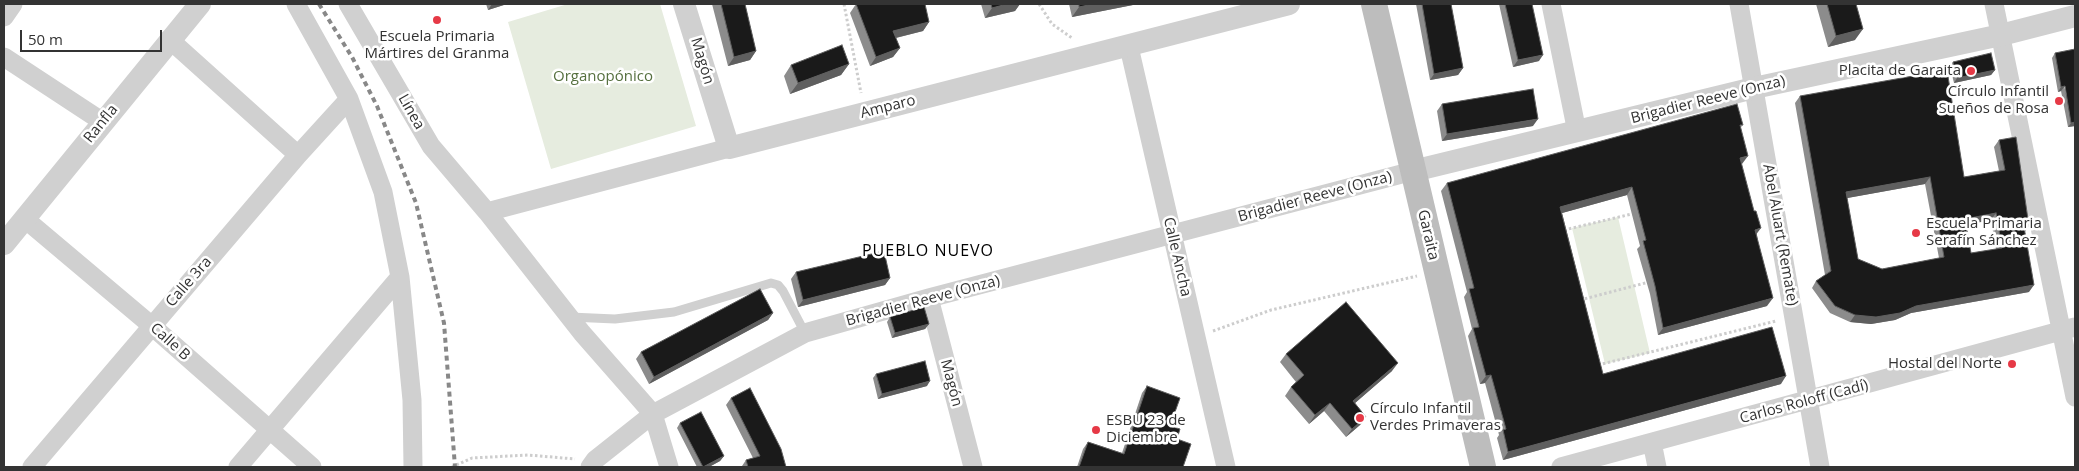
<!DOCTYPE html>
<html>
<head>
<meta charset="utf-8">
<style>
  body { margin:0 }
  #map { position:relative; width:2079px; height:471px; overflow:hidden; background:#fff; font-family:"Open Sans",sans-serif }
  canvas { display:block }
  .frame { position:absolute; inset:0; border:5px solid #333; pointer-events:none }
  .scale { position:absolute; left:20px; top:30px; width:142px; height:22px; box-sizing:border-box; border:2px solid #333; border-top:0; padding-left:6px; font-size:15px; line-height:18px; white-space:nowrap; color:#333; -webkit-text-stroke:4px #fff; paint-order:stroke }
</style>
</head>
<body>
<div id="map">
<canvas width="2079" height="471"></canvas>
<div class="frame"></div>
<div class="scale">50 m</div>
</div>
<script>
const ctx = document.querySelector('canvas').getContext('2d');
ctx.lineJoin = 'round';
function fillPath(path, color) { ctx.fillStyle = color; ctx.fill(path, 'evenodd'); }
const poly = rows => new Path2D(rows.map(r => 'M' + r).join(''));
function strokePath(path, color, width, dash) { ctx.strokeStyle = color; ctx.lineWidth = width; ctx.lineCap = dash ? 'butt' : 'round'; ctx.setLineDash(dash || []); ctx.stroke(path); }
function label(font, color, halo, rows, align = 'center') {
  ctx.font = font + ' "Open Sans",sans-serif'; ctx.lineWidth = 5; ctx.setLineDash([]); ctx.textBaseline = 'middle'; ctx.strokeStyle = halo; ctx.fillStyle = color; for (const [text, x, y, turn = 0] of rows) {
    ctx.save(); ctx.translate(x, y); ctx.rotate((+turn || 0) * Math.PI / 180); ctx.textAlign = isNaN(turn) ? turn : align; if (halo) ctx.strokeText(text, 0, 0); ctx.fillText(text, 0, 0); ctx.restore();
  }
}
fillPath(poly([
  [568,4,660,4,696,126,551,169,508,22],
  [1618,217,1650,353,1605,364,1572,228]
]), '#e6ecdf');
strokePath(poly([
  [844,4,861,93],
  [1039,4,1052,24,1072,38],
  [1564,230,1636,213],
  [1580,300,1649,282],
  [1213,331,1271,310,1417,276],
  [1598,365,1776,321],
  [452,467,472,458,528,455,575,459]
]), '#cdcdcd', 3, [2.5, 2.5]);
strokePath(poly([
  [570,317,615,319,674,312,771,283,778,285,783,291,805,333]
]), '#d0d0d0', 9);
strokePath(poly([
  [296,4,349,99,383,192,400,277,412,400,413,467],
  [348,4,431,146,487,212,582,333,653,414,669,467],
  [1551,4,1577,132],
  [1739,4,1820,467],
  [1994,4,2075,397],
  [4,17,13,4],
  [169,39,298,155],
  [1129,47,1226,467],
  [4,57,103,122],
  [487,212,729,148],
  [25,219,152,326,312,467],
  [929,298,973,467],
  [1652,442,1657,467],
  [32,467,298,155,349,99],
  [238,467,400,277],
  [590,467,595,460,653,414,805,333,929,298,1413,171],
  [1561,467,2075,327]
]), '#d0d0d0', 19);
strokePath(poly([
  [684,4,729,148,1289,4],
  [1413,171,1754,88,2001,35,2075,16],
  [4,244,200,4]
]), '#d0d0d0', 22);
strokePath(poly([
  [1374,4,1483,467]
]), '#bdbdbd', 26);
strokePath(poly([
  [319,4,352,57,377,106,416,203,444,323,455,467]
]), '#888', 4, [5, 4]);
fillPath(poly([
  [486,4,507,4,488,10],
  [712,4,745,4,756,51,750,60,728,66],
  [856,4,929,22,923,31,896,38,900,48,893,57,870,66,850,13],
  [981,4,1020,4,1015,11,985,18],
  [1069,4,1138,4,1072,17],
  [1416,4,1451,4,1463,68,1458,75,1430,80],
  [1499,4,1532,4,1539,61,1513,67],
  [1816,4,1856,4,1855,40,1828,47],
  [2055,53,2075,126,2068,127,2061,91,2058,92,2052,58],
  [1953,62,1995,70,1991,75,1954,83,1950,67],
  [849,64,841,75,790,94,784,76,791,65],
  [1800,96,1964,177,1999,171,1994,147,1999,140,2025,232,2029,292,1911,313,1895,320,1871,324,1850,322,1830,313,1812,288,1816,281,1825,275,1795,103],
  [1925,184,1939,258,1882,269,1858,259,1847,198],
  [1991,220,1996,249,1971,253,1966,225],
  [1442,104,1533,126,1442,141,1437,111],
  [1743,125,1740,128,1742,164,1741,164,1757,235,1767,306,1658,335,1650,294,1637,249,1640,246,1627,195,1562,213,1603,374,1781,384,1503,460,1497,438,1499,435,1485,383,1480,384,1468,336,1472,329,1464,297,1467,292,1441,191,1447,183],
  [796,272,890,278,885,285,798,307,791,279],
  [773,313,768,320,649,384,636,359,641,352],
  [890,317,929,324,925,329,892,338,887,322],
  [1286,354,1392,371,1355,403,1366,417,1360,425,1346,437,1324,411,1309,424,1285,396,1291,387,1296,382,1280,362],
  [876,374,927,386,878,399,873,378],
  [1147,386,1177,439,1183,467,1077,467,1083,449,1088,442,1122,453,1142,393],
  [731,398,786,467,742,467,742,466,746,460,753,458,726,405],
  [680,423,724,456,720,461,709,467,697,467,677,428]
]), '#8c8c8c');
fillPath(poly([
  [492,4,507,4,488,10],
  [1007,4,1020,4,1015,11,985,18,992,8],
  [1093,4,1138,4,1072,17,1079,7],
  [929,22,923,31,887,40,893,31],
  [1863,29,1855,40,1828,47,1836,36],
  [900,48,893,57,870,66,876,57],
  [756,51,750,60,728,66,734,57],
  [1543,55,1539,61,1513,67,1518,60],
  [849,64,841,75,790,94,798,83],
  [1463,68,1458,75,1430,80,1434,74],
  [1995,70,1991,75,1954,83,1957,78],
  [2065,86,2061,91,2058,92,2061,87],
  [1538,119,1533,126,1442,141,1447,134],
  [2075,122,2075,126,2068,127,2071,123],
  [1748,156,1742,164,1734,166,1740,158],
  [1930,177,1925,184,1842,199,1846,192],
  [1632,187,1627,195,1555,215,1560,207],
  [1996,213,1991,220,1960,226,1965,219],
  [2029,226,2024,233,2024,227],
  [1761,228,1755,236,1755,230],
  [890,278,885,285,798,307,803,300],
  [2034,285,2029,292,1911,313,1895,320,1871,324,1850,322,1855,315],
  [1773,298,1767,306,1658,335,1663,328],
  [773,313,768,320,649,384,654,377],
  [929,324,925,329,892,338,895,333],
  [1398,363,1392,371,1347,410,1353,401],
  [1491,375,1485,383,1480,384,1486,376],
  [1786,376,1781,384,1503,460,1508,452],
  [930,381,927,386,878,399,882,394],
  [1330,403,1324,411,1309,424,1315,415],
  [1366,417,1360,425,1346,437,1352,429],
  [724,456,720,461,709,467,703,467]
]), '#5f5f5f');
const building = poly([
  [721,4,745,4,756,51,734,57,721,4],
  [856,4,925,4,929,22,893,31,900,48,876,57,856,4],
  [991,4,1007,4,992,8,991,4],
  [1079,4,1093,4,1079,7,1079,4],
  [1422,4,1451,4,1463,68,1434,74,1422,4],
  [1505,4,1532,4,1543,55,1518,60,1505,4],
  [1827,4,1856,4,1863,29,1836,36,1827,4],
  [842,45,849,64,798,83,791,65,842,45],
  [2075,49,2075,122,2071,123,2065,86,2061,87,2055,53,2075,49],
  [1991,53,1995,70,1957,78,1953,62,1991,53],
  [1947,70,1964,177,2005,170,1999,140,2016,137,2029,226,2024,227,2034,285,1916,306,1900,313,1876,317,1855,315,1835,306,1816,281,1831,271,1800,96,1947,70],
  [1930,177,1944,257,1882,269,1858,259,1846,192,1930,177],
  [1996,213,2002,248,1971,253,1965,219,1996,213],
  [1533,89,1538,119,1447,134,1442,104,1533,89],
  [1737,104,1743,125,1740,125,1748,156,1740,158,1754,211,1756,211,1761,228,1755,230,1773,298,1663,328,1655,286,1643,241,1646,240,1632,187,1560,207,1603,374,1772,327,1786,376,1508,452,1503,430,1506,429,1491,375,1486,376,1473,328,1479,327,1469,289,1474,288,1447,183,1737,104],
  [884,251,890,278,803,300,796,272,884,251],
  [760,289,773,313,654,377,641,352,760,289],
  [1346,302,1398,363,1353,401,1366,417,1352,429,1330,403,1315,415,1291,387,1304,375,1286,354,1346,302],
  [924,307,929,324,895,333,890,317,924,307],
  [925,361,930,381,882,394,876,374,925,361],
  [1147,386,1180,398,1170,426,1180,429,1177,439,1191,444,1183,467,1079,467,1088,442,1124,454,1147,386],
  [750,388,781,449,786,467,748,467,746,460,760,456,731,398,750,388],
  [701,412,724,456,703,467,680,423,701,412]
]);
fillPath(building, '#1a1a1a');
strokePath(building, '#5f5f5f', 1);
for (const [x, y, r, color] of [
  [437,20,5,"#e63946"],
  [1971,71,5,"#e63946"],
  [2059,101,5,"#e63946"],
  [1916,233,5,"#e63946"],
  [2012,364,5,"#e63946"],
  [1360,418,5,"#e63946"],
  [1096,430,5,"#e63946"]
]) { const dot = new Path2D(); dot.arc(x, y, r, 0, 2 * Math.PI); ctx.fillStyle = color; ctx.fill(dot); strokePath(dot, '#fff', 2); }
label('15px', '#333', '#fff', [
  ["Escuela Primaria",437,37,"center"],
  ["Mártires del Granma",437,54,"center"],
  ["Placita de Garaita",1961,71],
  ["Círculo Infantil",2049,92],
  ["Sueños de Rosa",2049,109],
  ["Escuela Primaria",1926,224,"left"],
  ["Serafín Sánchez",1926,241,"left"],
  ["Hostal del Norte",2002,364],
  ["Círculo Infantil",1370,409,"left"],
  ["Verdes Primaveras",1370,426,"left"],
  ["ESBU 23 de",1106,421,"left"],
  ["Diciembre",1106,438,"left"]
], 'right');
label('15px', '#333', '#fff', [
  ["Magón",702,61,73],
  ["Brigadier Reeve (Onza)",1708,100,-14],
  ["Amparo",888,107,-14],
  ["Línea",411,112,60],
  ["Ranfla",101,124,-51],
  ["Brigadier Reeve (Onza)",1315,197,-15],
  ["Garaita",1428,235,77],
  ["Abel Aluart (Remate)",1780,235,80],
  ["Calle Ancha",1177,257,77],
  ["Calle 3ra",189,282,-49],
  ["Brigadier Reeve (Onza)",923,301,-15],
  ["Calle B",170,342,42],
  ["Magón",951,383,75],
  ["Carlos Roloff (Cadí)",1804,402,-15]
]);
label('15px', '#56703f', '#fff', [
  ["Organopónico",603,77]
]);
ctx.letterSpacing = '1px';
label('16px', '#000', '#fff', [
  ["PUEBLO NUEVO",928,251]
]);
ctx.letterSpacing = '0px';
</script>
</body>
</html>
